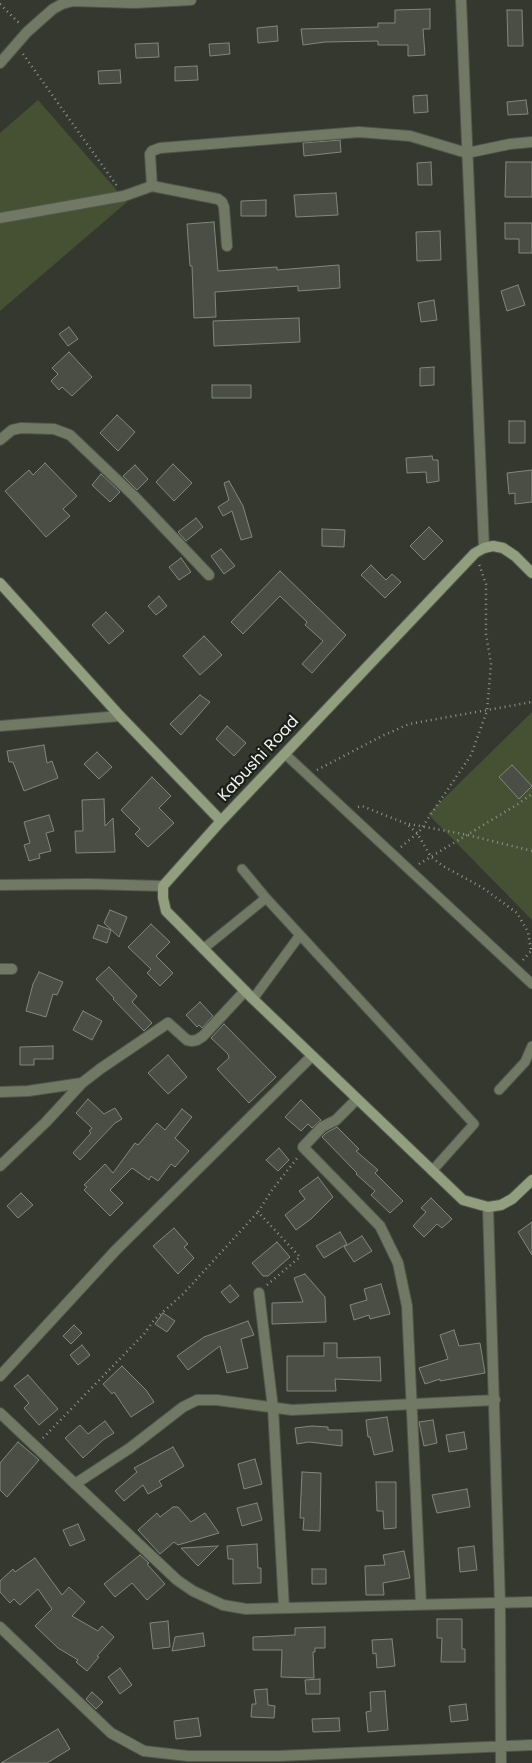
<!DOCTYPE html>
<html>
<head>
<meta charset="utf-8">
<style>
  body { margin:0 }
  canvas { display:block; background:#34382e }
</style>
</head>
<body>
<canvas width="532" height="1763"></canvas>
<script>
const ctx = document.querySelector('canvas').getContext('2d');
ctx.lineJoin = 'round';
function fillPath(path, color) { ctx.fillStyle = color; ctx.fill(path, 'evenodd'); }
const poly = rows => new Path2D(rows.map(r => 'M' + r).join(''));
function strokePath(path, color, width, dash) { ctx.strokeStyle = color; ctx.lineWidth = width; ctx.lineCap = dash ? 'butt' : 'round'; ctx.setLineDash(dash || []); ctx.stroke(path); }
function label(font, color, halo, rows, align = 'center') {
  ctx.font = font + ' Poppins,sans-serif'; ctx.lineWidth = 4.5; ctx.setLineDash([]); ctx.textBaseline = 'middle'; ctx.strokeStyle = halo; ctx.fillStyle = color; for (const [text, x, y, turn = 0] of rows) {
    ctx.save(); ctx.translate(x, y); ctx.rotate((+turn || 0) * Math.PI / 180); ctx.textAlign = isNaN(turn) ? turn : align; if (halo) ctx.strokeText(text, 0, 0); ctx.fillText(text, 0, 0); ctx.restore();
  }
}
fillPath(poly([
  [38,100,127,202,0,311,0,133],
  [532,712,532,920,428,814]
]), '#455132');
const building = poly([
  [430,9,430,29,423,29,425,55,408,56,408,45,378,45,378,41,325,42,303,45,301,29,378,27,378,23,395,23,395,10,430,9],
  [507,10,522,10,523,46,508,46,507,10],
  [277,26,278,41,258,43,257,28,277,26],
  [158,43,159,57,136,58,135,44,158,43],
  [229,43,230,54,210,56,209,44,229,43],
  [197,66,198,80,175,81,175,67,197,66],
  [120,70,121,83,99,84,98,71,120,70],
  [427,95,428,112,414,113,413,96,427,95],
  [526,100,528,114,508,115,507,102,526,100],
  [340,140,341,152,304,156,303,143,340,140],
  [431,162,432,185,418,185,417,163,431,162],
  [506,162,532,162,532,197,505,197,506,162],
  [336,193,338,215,296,217,294,195,336,193],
  [266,200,266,216,241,216,241,201,266,200],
  [214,222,218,271,277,267,277,270,339,265,340,288,298,291,298,286,215,292,216,317,194,318,192,266,190,266,187,224,214,222],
  [505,223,532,223,532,253,519,253,519,239,505,239,505,223],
  [440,231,441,260,417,261,416,232,440,231],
  [518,285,525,305,507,311,501,291,518,285],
  [434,300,437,320,421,322,418,303,434,300],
  [299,318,300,342,214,346,213,321,299,318],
  [69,327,78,339,68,346,59,334,69,327],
  [69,352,92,377,72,396,62,387,59,390,51,381,58,374,52,368,69,352],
  [434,367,434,385,420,386,420,368,434,367],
  [212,385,251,385,251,398,212,398,212,385],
  [117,415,135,432,118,451,100,433,117,415],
  [509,421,525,421,525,443,509,443,509,421],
  [432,456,433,460,438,460,439,481,427,483,426,472,407,473,406,458,432,456],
  [45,463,77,496,63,509,70,516,46,537,5,491,29,470,33,475,45,463],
  [173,464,192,483,174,501,156,482,173,464],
  [135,465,148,479,137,490,123,476,135,465],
  [532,470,532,502,515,504,515,493,509,494,507,473,532,470],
  [101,474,120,492,110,502,92,485,101,474],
  [229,481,243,506,252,537,241,540,232,511,223,516,218,507,229,500,224,483,229,481],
  [196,518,203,527,186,541,178,532,196,518],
  [429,527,443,541,424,560,410,546,429,527],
  [322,529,345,530,344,547,322,546,322,529],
  [221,549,235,566,224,574,211,556,221,549],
  [181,558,191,572,179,580,169,567,181,558],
  [371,565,386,580,392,574,401,582,385,598,361,575,371,565],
  [280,571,346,635,312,673,302,664,323,641,305,625,307,622,280,596,243,634,231,622,280,571],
  [159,596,167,606,156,615,148,606,159,596],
  [106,612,124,631,109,644,92,625,106,612],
  [204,636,222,655,200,675,183,656,204,636],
  [200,695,210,702,181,735,170,724,200,695],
  [227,726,246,743,234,756,216,739,227,726],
  [44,745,47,763,52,761,58,778,24,791,13,762,9,762,7,751,44,745],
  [97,752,112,767,99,779,84,764,97,752],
  [512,765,532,786,519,799,499,777,512,765],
  [152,777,171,796,159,808,174,823,148,847,135,834,140,829,121,810,152,777],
  [104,799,105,826,113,818,115,852,76,853,75,831,83,831,82,800,104,799],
  [49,815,54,831,46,833,51,851,39,854,40,858,29,861,24,845,30,843,24,822,49,815],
  [110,910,127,917,119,937,104,923,110,910],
  [151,924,170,942,156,956,173,973,160,986,147,973,151,969,128,947,151,924],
  [98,925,111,930,107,943,93,938,98,925],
  [109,967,137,996,132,1002,152,1023,144,1031,113,999,114,998,96,979,109,967],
  [39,972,63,982,57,995,53,994,46,1017,26,1011,33,984,39,972],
  [200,1002,213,1016,202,1028,199,1025,197,1027,186,1015,200,1002],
  [83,1011,102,1021,92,1040,73,1030,83,1011],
  [224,1024,276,1077,249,1103,217,1069,229,1058,228,1054,211,1038,224,1024],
  [53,1046,53,1059,34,1059,34,1065,20,1065,20,1047,53,1046],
  [168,1055,187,1077,168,1094,148,1073,168,1055],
  [88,1099,104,1114,115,1108,122,1119,115,1123,80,1160,73,1153,91,1133,89,1131,92,1128,76,1113,88,1099],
  [301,1100,321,1120,312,1128,308,1124,301,1131,285,1117,301,1100],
  [182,1109,192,1117,175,1138,189,1151,175,1167,171,1164,158,1181,151,1176,149,1180,132,1168,110,1190,123,1203,110,1216,84,1190,87,1187,84,1185,105,1164,113,1173,135,1143,138,1145,157,1123,165,1130,182,1109],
  [337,1127,359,1149,356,1151,378,1170,375,1173,403,1201,390,1213,371,1195,375,1191,356,1174,357,1173,322,1137,326,1133,337,1127],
  [279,1148,289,1160,278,1171,266,1160,279,1148],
  [318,1177,333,1197,311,1219,296,1230,285,1215,305,1199,299,1191,318,1177],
  [21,1193,33,1205,18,1218,7,1206,21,1193],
  [431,1198,452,1219,442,1228,437,1224,424,1237,413,1226,426,1212,421,1208,431,1198],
  [532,1222,532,1255,518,1232,532,1222],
  [174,1228,188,1244,184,1247,194,1258,178,1274,153,1246,174,1228],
  [340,1232,347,1244,324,1258,316,1246,340,1232],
  [362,1236,372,1251,354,1262,344,1247,362,1236],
  [277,1242,290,1257,268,1276,263,1276,252,1263,277,1242],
  [305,1274,325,1297,326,1322,272,1324,272,1303,303,1302,294,1278,305,1274],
  [381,1284,390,1314,370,1319,369,1315,354,1320,350,1305,367,1300,364,1289,381,1284],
  [230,1285,239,1296,230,1303,221,1292,230,1285],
  [163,1313,175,1321,167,1332,155,1324,163,1313],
  [248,1321,254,1335,241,1339,248,1368,227,1373,220,1346,188,1370,177,1356,204,1337,248,1321],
  [74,1325,82,1333,71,1344,63,1336,74,1325],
  [454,1330,459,1346,480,1343,485,1373,440,1381,440,1379,425,1384,419,1368,448,1359,440,1335,454,1330],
  [324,1343,337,1343,337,1358,380,1357,381,1381,335,1379,336,1391,287,1391,287,1356,324,1356,324,1343],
  [82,1345,90,1355,78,1365,70,1355,82,1345],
  [122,1366,146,1390,154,1402,131,1417,114,1392,112,1394,103,1384,122,1366],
  [28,1375,58,1409,39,1425,24,1408,29,1403,14,1386,28,1375],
  [387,1417,393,1451,374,1455,370,1437,368,1437,366,1420,387,1417],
  [433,1420,437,1443,424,1446,419,1422,433,1420],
  [105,1421,114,1433,103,1440,83,1458,65,1438,80,1425,88,1434,105,1421],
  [312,1426,328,1427,328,1430,342,1430,342,1446,309,1442,297,1444,295,1428,312,1426],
  [464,1432,467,1449,449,1452,446,1435,464,1432],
  [18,1442,39,1460,7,1497,0,1490,0,1463,18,1442],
  [173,1447,184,1466,159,1481,162,1486,148,1494,143,1485,124,1501,115,1491,137,1472,134,1468,173,1447],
  [255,1459,262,1484,244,1489,238,1464,255,1459],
  [302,1472,321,1473,320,1531,303,1530,304,1518,300,1518,302,1472],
  [376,1482,396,1482,396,1528,384,1529,383,1511,377,1511,376,1482],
  [467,1489,470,1507,437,1513,432,1495,467,1489],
  [257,1503,262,1520,242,1526,237,1508,257,1503],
  [173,1507,178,1507,191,1522,205,1513,219,1533,178,1545,174,1542,160,1554,138,1530,157,1513,160,1517,173,1507],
  [78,1524,85,1540,70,1546,63,1530,78,1524],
  [257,1544,258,1568,261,1568,261,1583,233,1584,233,1559,228,1559,227,1546,257,1544],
  [218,1546,198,1566,181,1548,218,1546],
  [474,1546,477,1570,460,1572,458,1548,474,1546],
  [404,1551,410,1578,383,1583,384,1595,366,1595,365,1566,385,1565,383,1555,404,1551],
  [140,1555,149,1563,147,1564,165,1584,147,1600,132,1583,115,1597,104,1584,140,1555],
  [35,1558,62,1595,69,1587,85,1602,72,1616,98,1631,102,1626,114,1637,97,1656,99,1657,87,1671,76,1662,78,1660,58,1648,35,1626,52,1609,38,1589,20,1605,14,1599,10,1603,0,1592,0,1581,13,1569,15,1572,35,1558],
  [312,1569,326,1569,326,1584,312,1584,312,1569],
  [437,1619,462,1619,462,1649,465,1649,465,1662,441,1662,442,1638,437,1638,437,1619],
  [168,1621,170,1647,153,1649,150,1623,168,1621],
  [325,1627,325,1648,315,1648,315,1652,313,1652,314,1678,281,1677,282,1650,253,1650,253,1637,295,1635,295,1628,325,1627],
  [203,1633,205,1646,172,1651,175,1637,203,1633],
  [392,1639,395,1666,377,1668,376,1653,373,1654,372,1640,392,1639],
  [120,1668,132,1685,120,1694,108,1677,120,1668],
  [320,1679,320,1694,306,1694,305,1680,320,1679],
  [267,1689,268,1705,275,1706,274,1718,251,1717,252,1704,256,1704,254,1690,267,1689],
  [385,1691,388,1730,368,1732,366,1712,371,1711,370,1692,385,1691],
  [92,1692,103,1702,96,1709,86,1699,92,1692],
  [466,1704,468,1720,451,1722,449,1706,466,1704],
  [198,1718,201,1736,176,1739,174,1721,198,1718],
  [339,1718,340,1731,313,1732,312,1719,339,1718],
  [58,1729,70,1749,47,1763,1,1763,58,1729]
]);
fillPath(building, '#4a4e44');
strokePath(building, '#82877c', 1);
const service = poly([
  [285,754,532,984],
  [266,898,474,1124,432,1171],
  [203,949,266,898,242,869],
  [253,999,300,935],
  [499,1090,525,1062,532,1046]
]);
const minor = poly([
  [461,0,484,548],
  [0,63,27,32,53,9,62,4,73,1,134,3,191,0],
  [152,186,150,154,152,151,160,148,359,132,410,136,467,153,510,144,532,142],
  [0,218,124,196,152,186,218,199,222,202,224,207,227,246],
  [0,440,12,430,21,428,54,429,70,435,134,496,209,575],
  [0,726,120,716],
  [0,885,88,884,163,886],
  [0,969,12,969],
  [0,1092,28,1091,82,1083],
  [357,1099,336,1120,322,1127,303,1147,380,1226,398,1263,407,1306,421,1604],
  [0,1166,46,1122,82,1083,100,1069,168,1023,187,1040,192,1041,197,1040,203,1036,245,991],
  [488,1207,500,1604,501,1763],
  [259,1293,273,1408,284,1608],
  [0,1376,116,1250,312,1056],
  [0,1413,177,1580,193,1591,223,1605,246,1609,532,1602],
  [75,1484,130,1448,183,1407,197,1400,217,1400,292,1410,495,1400],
  [0,1627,111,1733,144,1751,188,1756,278,1756,532,1745]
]);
const secondary = poly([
  [0,583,120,716,221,821,475,553,484,548,493,546,503,548,515,556,532,573],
  [221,821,163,886,163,898,166,911,175,920,253,999,463,1200,488,1207,501,1205,512,1199,532,1180]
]);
strokePath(service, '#52564c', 11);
strokePath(minor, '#52564c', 12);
strokePath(secondary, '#52564c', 12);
strokePath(poly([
  [0,4,20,24],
  [23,54,117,186],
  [317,770,382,736,409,724,532,702],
  [358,807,362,806,407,824,417,833,431,857,443,866,483,888,517,913,528,932,531,951],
  [409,824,468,835,532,851],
  [401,847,419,832,471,755,487,711,491,664,486,634,486,584,479,564],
  [419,864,518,804,532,794],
  [523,960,531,951],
  [267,1285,300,1257,258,1212,272,1190,298,1157],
  [43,1438,144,1334,154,1320,183,1294,258,1212]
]), '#93968e', 2.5, [1, 4]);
strokePath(service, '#717965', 9);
strokePath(minor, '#717965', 10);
strokePath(secondary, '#919f7f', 10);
label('16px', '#f0f2ec', '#1c1e1a', [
  ["Kabushi Road",259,759,-47]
]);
</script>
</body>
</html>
